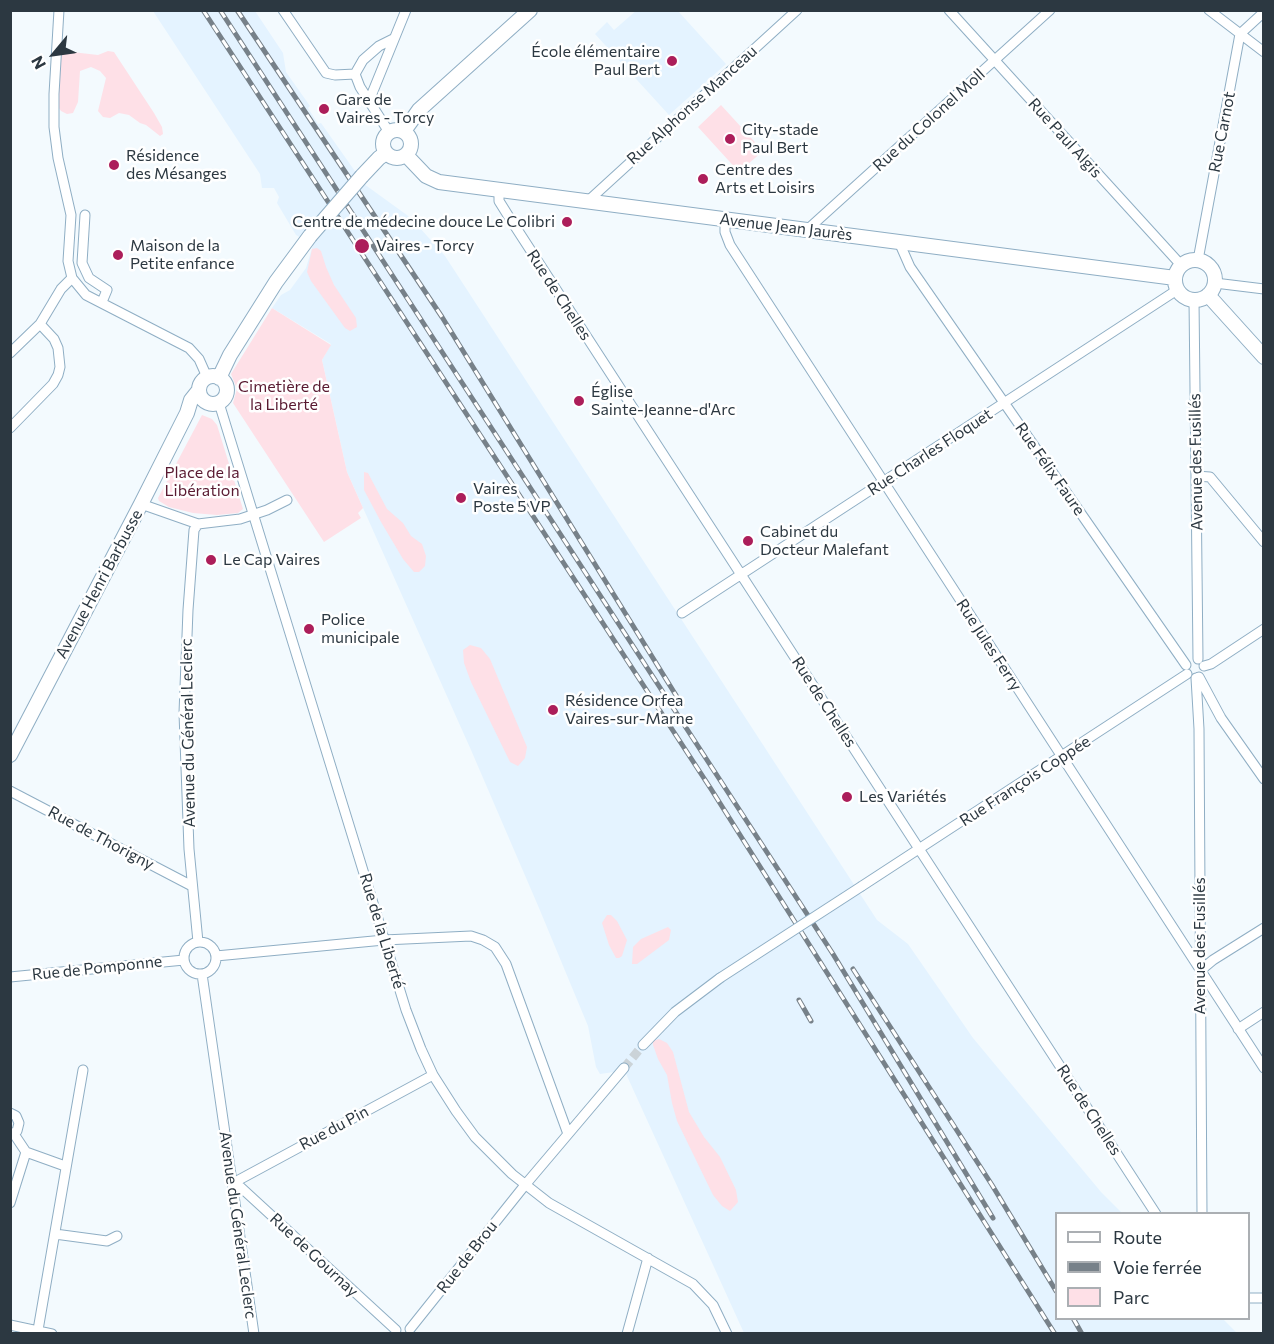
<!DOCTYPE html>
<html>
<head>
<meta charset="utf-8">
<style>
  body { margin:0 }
  #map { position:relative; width:1274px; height:1344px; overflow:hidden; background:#f3fafe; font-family:Commissioner,sans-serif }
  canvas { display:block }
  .frame { position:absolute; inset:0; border:12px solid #2c3841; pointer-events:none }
  .legend { position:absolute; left:1055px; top:1212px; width:195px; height:108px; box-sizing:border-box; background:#fff; border:2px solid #abafb3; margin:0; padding:8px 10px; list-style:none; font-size:18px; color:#2c3841 }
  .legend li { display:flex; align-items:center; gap:12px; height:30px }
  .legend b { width:30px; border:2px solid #abafb3 }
  .north { position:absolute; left:24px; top:24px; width:60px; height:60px; -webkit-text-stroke:4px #fff; paint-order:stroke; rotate:241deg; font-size:16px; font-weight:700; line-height:24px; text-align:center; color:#2c3841 }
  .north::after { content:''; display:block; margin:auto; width:21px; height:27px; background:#2c3841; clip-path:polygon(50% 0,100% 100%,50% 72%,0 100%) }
</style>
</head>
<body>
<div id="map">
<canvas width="1274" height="1344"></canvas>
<div class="frame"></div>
<ul class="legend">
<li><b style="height:8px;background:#fff"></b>Route</li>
<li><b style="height:8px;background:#778189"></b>Voie ferrée</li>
<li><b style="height:16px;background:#fee0e7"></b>Parc</li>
</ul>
<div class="north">N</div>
</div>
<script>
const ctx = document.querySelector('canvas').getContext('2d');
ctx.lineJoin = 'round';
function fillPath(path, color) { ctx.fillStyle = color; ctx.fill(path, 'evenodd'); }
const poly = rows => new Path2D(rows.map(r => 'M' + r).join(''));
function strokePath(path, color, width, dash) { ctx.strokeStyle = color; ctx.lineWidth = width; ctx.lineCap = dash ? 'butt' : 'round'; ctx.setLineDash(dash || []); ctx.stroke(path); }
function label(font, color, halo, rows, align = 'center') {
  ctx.font = font + ' Commissioner,sans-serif'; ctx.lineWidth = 5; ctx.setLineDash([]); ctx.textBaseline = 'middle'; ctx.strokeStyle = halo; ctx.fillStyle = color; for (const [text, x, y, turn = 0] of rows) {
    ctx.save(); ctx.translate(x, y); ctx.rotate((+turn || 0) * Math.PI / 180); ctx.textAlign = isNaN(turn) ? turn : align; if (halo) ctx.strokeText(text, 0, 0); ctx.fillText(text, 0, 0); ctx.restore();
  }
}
fillPath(poly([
  [637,10,678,11,726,64,669,115,595,34,607,22,614,30],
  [153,11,255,11,283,53,286,72,310,106,308,108,318,124,321,123,364,184,411,218,445,256,877,920,908,944,973,1038,1101,1192,1122,1213,1056,1214,1056,1318,1223,1319,1237,1333,744,1333,622,1065,614,1072,600,1074,596,1067,588,1026,539,908,471,750,347,472,322,360,331,344,272,308,281,295,290,290,306,268,313,245,296,235,277,203,279,197,274,188,262,188,260,174]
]), '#e4f3ff');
fillPath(poly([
  [108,51,114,52,154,113,162,127,163,134,160,136,146,125,140,123,129,115,119,113,110,118,103,117,98,111,106,78,100,71,91,67,80,71,78,102,73,113,67,114,61,111,54,101,61,55,72,52,98,55],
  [721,105,763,151,739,172,698,127],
  [317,248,321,251,326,267,334,285,356,318,357,327,350,331,345,328,311,281,307,272,312,249],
  [272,308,331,345,322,360,347,472,363,508,358,513,361,518,324,542,233,403,237,389,231,374],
  [202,415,212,419,217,425,243,509,238,513,217,515,193,513,169,507,159,501,158,498],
  [364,472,368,473,387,509,403,523,411,536,422,544,426,556,425,566,419,572,414,572,403,559,381,522,364,490],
  [470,645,481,648,490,659,527,747,525,758,518,766,510,762,471,682,464,663,463,650],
  [607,915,611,915,617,921,627,940,622,956,619,958,616,958,609,945,602,923],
  [668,927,671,930,669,940,637,964,632,964,633,947,641,939],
  [659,1039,667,1043,673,1052,689,1112,704,1137,720,1157,736,1190,738,1202,730,1211,722,1206,713,1195,677,1121,672,1103,667,1075,658,1059,653,1045,653,1041]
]), '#fee0e7');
strokePath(poly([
  [624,1068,643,1045]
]), '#cbd3d8', 9, [9, 4.5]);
const street = poly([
  [59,10,54,94,54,127,58,158,71,215,68,261,72,278,86,295,189,348,199,359,207,377],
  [283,10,326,73,335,75,355,74],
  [949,10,1181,265],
  [1209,10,1264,52],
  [369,101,406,10],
  [389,132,360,87,355,74,363,60,379,46,393,39],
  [499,189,499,201,509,217,1156,1214],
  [588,201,797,10],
  [85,215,82,263,89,278,107,290,102,302],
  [725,219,725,232,730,245,1264,1068],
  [808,229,1050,10],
  [899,242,910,267,1186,665],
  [1198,260,1240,34,1264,12],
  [1215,283,1264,289],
  [1194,300,1198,659],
  [10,353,40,324,61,289,72,278],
  [219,403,406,1010,421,1049,433,1075,456,1111,475,1137,512,1174,549,1203,693,1284,713,1305,727,1334],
  [10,428,53,384,58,375,60,367,58,348,54,339,40,324],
  [1196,476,1210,477,1264,542],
  [141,504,198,524,240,519,267,510,287,500],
  [198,524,194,530,188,610,184,713,189,849,198,942],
  [682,613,1177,290],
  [1204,666,1211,664,1264,629],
  [1199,677,1221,718,1264,779],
  [1196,678,1199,729,1202,1214],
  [10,791,192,886],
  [862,886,1187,674],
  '184 958a16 16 0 1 1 32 0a16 16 0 1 1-32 0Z',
  [216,956,384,940,471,936,483,940,495,947,506,964,568,1134],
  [1201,970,1213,960,1264,928],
  [202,974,254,1334],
  [10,977,184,960],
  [1238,1029,1264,1012],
  [643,1045,675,1012,720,978],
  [10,1113,16,1116,19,1123,17,1131,10,1135],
  [14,1134,26,1152],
  [232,1182,235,1182,396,1330],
  [235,1182,433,1075],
  [10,1203,26,1152,65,1166],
  [55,1234,107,1241,117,1236],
  [1248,1298,1264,1298],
  [10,1325,52,1334],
  [410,1329,525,1185,624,1068],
  [38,1330,83,1070],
  [627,1334,648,1258]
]);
const secondary = poly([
  '383 144a14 14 0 1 1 28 0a14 14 0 1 1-28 0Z',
  [404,131,419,110,530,10],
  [406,155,426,176,439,182,1175,278],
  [362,176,379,158,386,153],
  '1175 280a20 20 0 1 1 40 0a20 20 0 1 1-40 0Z',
  [1208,295,1264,357],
  '199 390a14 14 0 1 1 28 0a14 14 0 1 1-28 0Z',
  [219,378,230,355,276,282,310,236],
  [10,755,141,504,187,413,191,400,199,390]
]);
strokePath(street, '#8faec4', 11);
strokePath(secondary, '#8faec4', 16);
strokePath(street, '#fff', 9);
strokePath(secondary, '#fff', 14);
const rail = poly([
  [203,10,711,789,1055,1334],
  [220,10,833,954,993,1218],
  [237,10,442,317,682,705],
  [853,969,992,1185,1056,1291],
  [799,1000,811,1021],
  [1073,1318,1082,1334]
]);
strokePath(rail, '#778189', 5);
strokePath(rail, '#fff', 3, [9]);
const streetBridge = poly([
  [720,978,862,886]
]);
const secondaryBridge = poly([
  [310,236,362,176]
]);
strokePath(streetBridge, '#8faec4', 11, []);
strokePath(secondaryBridge, '#8faec4', 16, []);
strokePath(streetBridge, '#fff', 9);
strokePath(secondaryBridge, '#fff', 14);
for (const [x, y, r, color] of [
  [672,61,6,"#ac1e5a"],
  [324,109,6,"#ac1e5a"],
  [730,139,6,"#ac1e5a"],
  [114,165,6,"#ac1e5a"],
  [703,179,6,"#ac1e5a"],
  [567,222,6,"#ac1e5a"],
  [362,246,8,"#ac1e5a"],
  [118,255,6,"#ac1e5a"],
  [579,401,6,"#ac1e5a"],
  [461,498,6,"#ac1e5a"],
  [748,541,6,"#ac1e5a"],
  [211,560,6,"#ac1e5a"],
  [309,629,6,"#ac1e5a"],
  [553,710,6,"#ac1e5a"],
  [847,797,6,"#ac1e5a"]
]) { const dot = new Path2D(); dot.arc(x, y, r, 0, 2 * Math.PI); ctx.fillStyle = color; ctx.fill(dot); strokePath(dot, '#fff', 2); }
label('16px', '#2c3841', '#fff', [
  ["École élémentaire",660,52,"right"],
  ["Paul Bert",660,70,"right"],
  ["Gare de",336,100],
  ["Vaires - Torcy",336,118],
  ["City-stade",742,130],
  ["Paul Bert",742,148],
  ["Résidence",126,156],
  ["des Mésanges",126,174],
  ["Centre des",715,170],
  ["Arts et Loisirs",715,188],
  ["Centre de médecine douce Le Colibri",555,222,"right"],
  ["Maison de la",130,246],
  ["Petite enfance",130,264],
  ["Vaires - Torcy",376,246],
  ["Église",591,392],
  ["Sainte-Jeanne-d'Arc",591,410],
  ["Vaires",473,489],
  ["Poste 5 VP",473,507],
  ["Cabinet du",760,532],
  ["Docteur Malefant",760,550],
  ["Le Cap Vaires",223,560],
  ["Police",321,620],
  ["municipale",321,638],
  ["Résidence Orfea",565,701],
  ["Vaires-sur-Marne",565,719],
  ["Les Variétés",859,797]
], 'left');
label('16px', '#2c3841', '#fff', [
  ["Rue Alphonse Manceau",692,105,-42],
  ["Rue du Colonel Moll",929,120,-42],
  ["Rue Carnot",1222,132,-79],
  ["Rue Paul Algis",1065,138,48],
  ["Avenue Jean Jaurès",786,227,7],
  ["Rue de Chelles",559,295,57],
  ["Rue Charles Floquet",930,452,-33],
  ["Avenue des Fusillés",1196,462,-91],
  ["Rue Félix Faure",1050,469,55],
  ["Avenue Henri Barbusse",99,584,-62],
  ["Rue Jules Ferry",989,645,57],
  ["Rue de Chelles",824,702,57],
  ["Avenue du Général Leclerc",188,733,-91],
  ["Rue François Coppée",1025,781,-33],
  ["Rue de Thorigny",101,838,28],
  ["Rue de la Liberté",382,931,73],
  ["Avenue des Fusillés",1200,946,-90],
  ["Rue de Pomponne",97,968,-6],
  ["Rue de Chelles",1089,1110,57],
  ["Rue du Pin",334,1128,-28],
  ["Avenue du Général Leclerc",238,1225,82],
  ["Rue de Gournay",314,1255,43],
  ["Rue de Brou",467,1257,-52]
]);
label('16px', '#591a31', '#fff', [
  ["Cimetière de",284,387],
  ["la Liberté",284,405],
  ["Place de la",202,473],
  ["Libération",202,491]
]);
</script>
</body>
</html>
